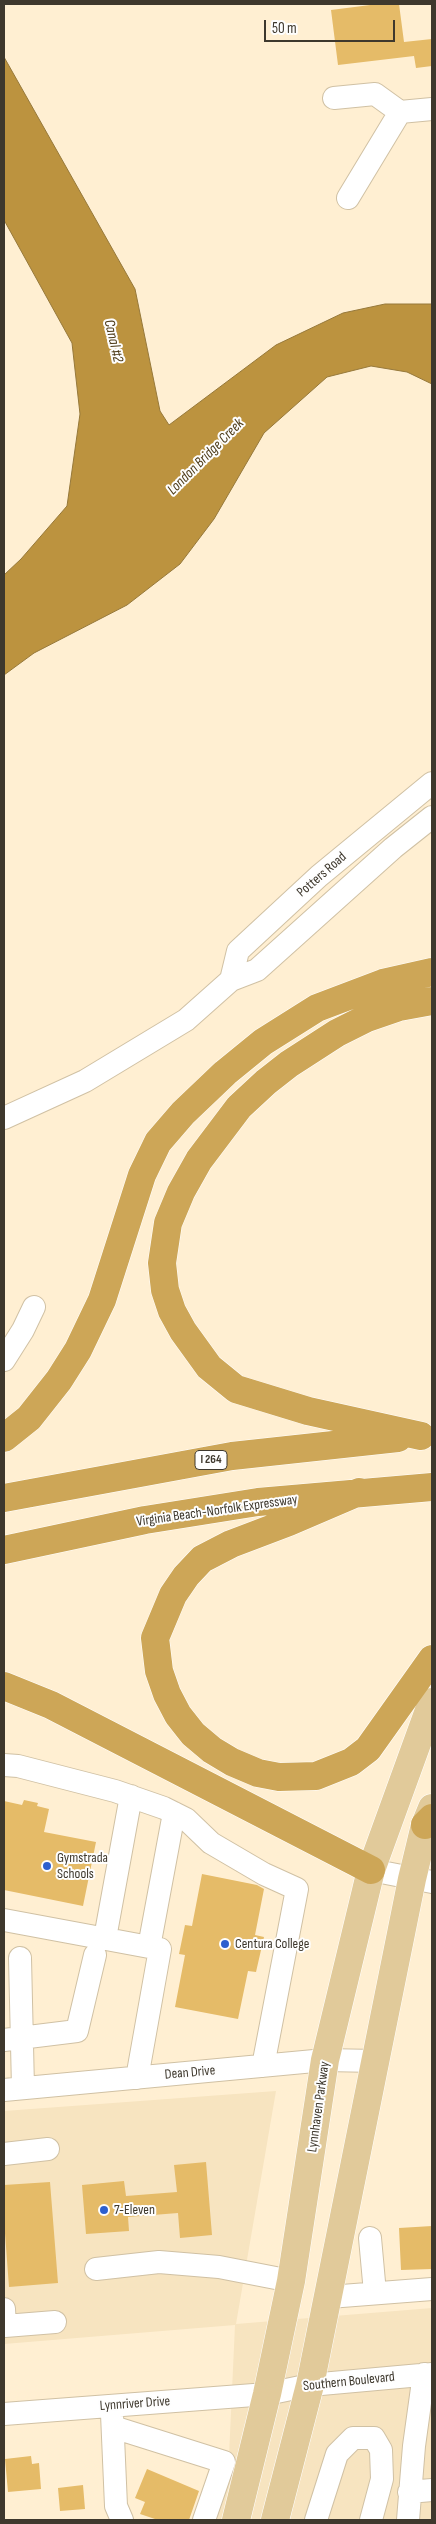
<!DOCTYPE html>
<html>
<head>
<meta charset="utf-8">
<style>
  body { margin:0 }
  #map { position:relative; width:436px; height:2524px; overflow:hidden; background:#ffefd2; font-family:"Sofia Sans Condensed",sans-serif }
  canvas { display:block }
  .frame { position:absolute; inset:0; border:5px solid #3e382d; pointer-events:none }
  .scale { position:absolute; left:264px; top:20px; width:131px; height:22px; box-sizing:border-box; border:2px solid #3e382d; border-top:0; padding-left:6px; font-size:15px; line-height:18px; white-space:nowrap; color:#3e382d; -webkit-text-stroke:4px #fefefe; paint-order:stroke }
</style>
</head>
<body>
<div id="map">
<canvas width="436" height="2524"></canvas>
<div class="frame"></div>
<div class="scale">50 m</div>
</div>
<script>
const ctx = document.querySelector('canvas').getContext('2d');
ctx.lineJoin = 'round';
function fillPath(path, color) { ctx.fillStyle = color; ctx.fill(path, 'evenodd'); }
const poly = rows => new Path2D(rows.map(r => 'M' + r).join(''));
function strokePath(path, color, width, dash) { ctx.strokeStyle = color; ctx.lineWidth = width; ctx.lineCap = dash ? 'butt' : 'round'; ctx.setLineDash(dash || []); ctx.stroke(path); }
function label(font, color, halo, rows, align = 'center') {
  ctx.font = font + ' "Sofia Sans Condensed",sans-serif'; ctx.lineWidth = 4; ctx.setLineDash([]); ctx.textBaseline = 'middle'; ctx.strokeStyle = halo; ctx.fillStyle = color; for (const [text, x, y, turn = 0] of rows) {
    ctx.save(); ctx.translate(x, y); ctx.rotate((+turn || 0) * Math.PI / 180); ctx.textAlign = isNaN(turn) ? turn : align; if (halo) ctx.strokeText(text, 0, 0); ctx.fillText(text, 0, 0); ctx.restore();
  }
}
fillPath(poly([
  [276,2091,236,2324,432,2308,432,2520,207,2520,229,2456,235,2325,4,2344,4,2111]
]), '#f7e4c0');
const water = poly([
  [4,57,135,289,160,411,169,425,276,345,343,313,385,304,432,304,432,384,407,372,371,366,327,377,264,433,214,519,180,564,127,605,34,653,4,675,4,575,21,559,67,506,80,414,72,343,4,220,4,57]
]);
fillPath(water, '#bc933f');
strokePath(water, '#96783a', 1);
fillPath(poly([
  [378,4,399,4,404,42,432,39,432,66,416,68,414,56,338,65,331,10],
  [24,1800,38,1803,37,1806,49,1809,44,1832,96,1842,83,1906,4,1890,4,1801,22,1805],
  [202,1874,257,1885,264,1889,255,1935,264,1937,256,1972,248,1971,238,2019,175,2007,185,1955,179,1954,185,1925,192,1926],
  [206,2162,212,2235,180,2238,178,2213,128,2217,129,2231,86,2234,82,2185,124,2181,126,2196,177,2192,174,2165],
  [50,2182,58,2283,9,2287,4,2220,4,2185],
  [432,2226,432,2269,401,2270,399,2228],
  [31,2456,32,2464,39,2463,41,2489,8,2492,5,2459],
  [147,2469,199,2491,189,2520,158,2520,140,2514,145,2502,135,2498],
  [83,2485,85,2509,60,2511,58,2488]
]), '#e5bb68');
const minor = poly([
  [334,98,375,94,400,112],
  [348,198,400,112,432,109],
  [231,980,238,951,319,876,432,783],
  [4,1118,85,1081,186,1020,231,980,257,970,393,848,432,817],
  [4,1360,23,1330,34,1307],
  [4,1765,18,1766,115,1791,164,1808,186,1819,211,1843,264,1874,297,1889,263,2066],
  [371,1870,432,1882],
  [4,1920,160,1949,137,2078],
  [105,1938,131,1796],
  [149,1947,174,1813],
  [20,1958,23,2088],
  [4,2040,77,2031,95,1955],
  [4,2090,325,2060,376,2061],
  [4,2154,48,2149],
  [370,2238,375,2293],
  [96,2269,159,2262,219,2267,291,2281],
  [329,2297,432,2289],
  [4,2309,5,2326,55,2322],
  [4,2414,267,2394,310,2385,432,2374],
  [112,2414,116,2506,122,2520],
  [113,2427,224,2462,204,2520],
  [409,2492,432,2490],
  [316,2520,337,2454,353,2438,374,2438,381,2450,382,2479,371,2520],
  [408,2520,414,2446,424,2374]
]);
const major = poly([
  [236,2520,267,2394,291,2281,325,2060,371,1870,432,1702],
  [275,2520,310,2385,412,1879,425,1825,432,1808]
]);
const highway = poly([
  [421,1436,308,1411,236,1389,209,1367,183,1331,172,1311,165,1290,162,1263,168,1223,181,1192,199,1160,239,1107,266,1082,289,1064,337,1033,367,1018,399,1007,432,1001],
  [4,1438,29,1418,59,1380,78,1350,102,1300,142,1175,158,1142,183,1113,225,1073,263,1042,317,1008,383,983,432,972],
  [359,1492,289,1522,231,1544,202,1559,186,1576,173,1595,155,1638,159,1671,167,1694,178,1715,193,1734,212,1750,232,1762,258,1773,279,1777,316,1776,351,1762,368,1749,432,1659],
  [4,1498,232,1456,398,1438],
  [4,1550,145,1520,258,1502,432,1487],
  [4,1686,51,1705,371,1870],
  [425,1825,432,1818]
]);
strokePath(minor, '#d0c1a4', 24);
strokePath(major, '#fff', 29);
strokePath(highway, '#fff', 29);
strokePath(minor, '#fff', 22);
strokePath(major, '#e1ca9a', 28);
strokePath(highway, '#cda657', 28);
for (const [x, y, r, color] of [
  [47,1866,5,"#2d5fce"],
  [225,1944,5,"#2d5fce"],
  [104,2210,5,"#2d5fce"]
]) { const dot = new Path2D(); dot.arc(x, y, r, 0, 2 * Math.PI); ctx.fillStyle = color; ctx.fill(dot); strokePath(dot, '#fefefe', 2); }
for (const [x, y, w] of [
  [211,1460,32]
]) { const box = new Path2D(); box.roundRect(x - w / 2, y - 9.5, w, 19, 4); ctx.fillStyle = '#fefefe'; ctx.fill(box); strokePath(box, '#3e382d', 1); }
label('bold 12px', '#3e382d', null, [
  ["I 264",211,1460]
]);
label('14px', '#3e382d', '#fefefe', [
  ["Potters Road",322,875,-41],
  ["Virginia Beach-Norfolk Expressway",217,1511,-8],
  ["Dean Drive",190,2073,-5],
  ["Lynnhaven Parkway",319,2107,-82],
  ["Southern Boulevard",349,2382,-6],
  ["Lynnriver Drive",135,2404,-4]
]);
label('14px', '#3e382d', '#fefefe', [
  ["Gymstrada",57,1858],
  ["Schools",57,1874],
  ["Centura College",235,1944],
  ["7-Eleven",114,2210]
], 'left');
label('italic 15px', '#4d3b18', '#fefefe', [
  ["Canal #2",113,341,77],
  ["London Bridge Creek",206,457,-45]
]);
</script>
</body>
</html>
